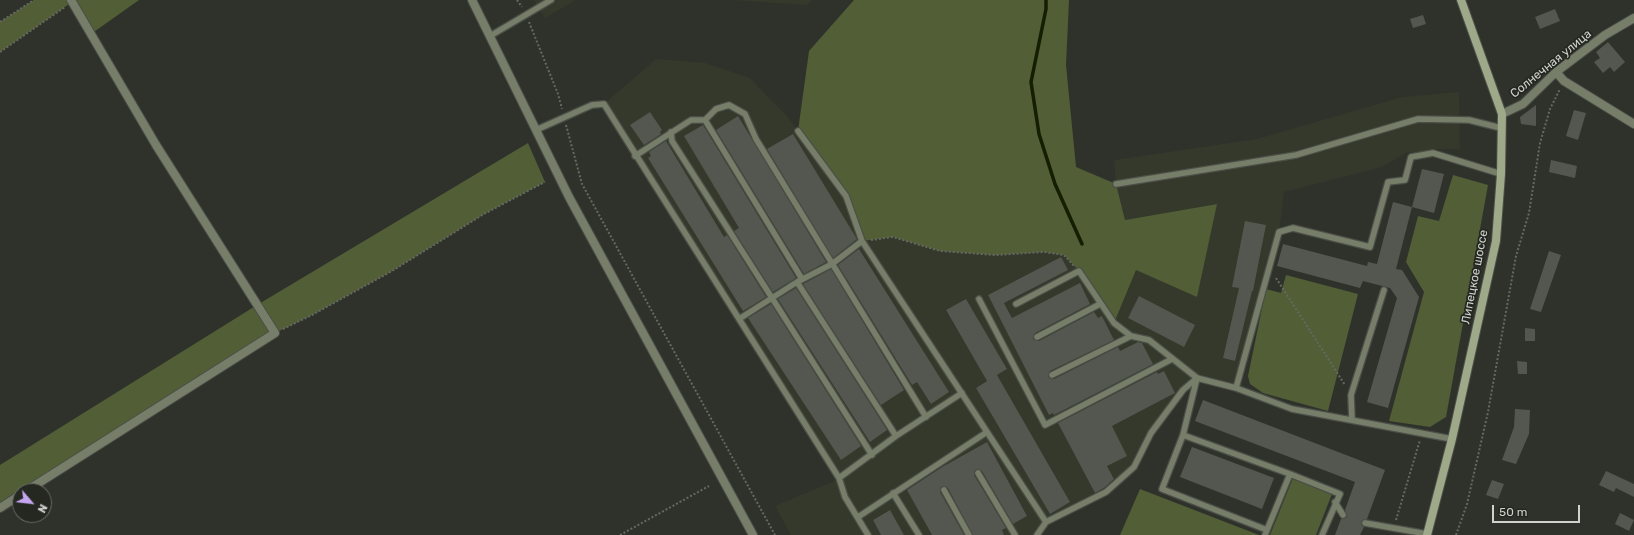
<!DOCTYPE html>
<html>
<head>
<meta charset="utf-8">
<style>
  body { margin:0 }
  #map { position:relative; width:1634px; height:535px; overflow:hidden; background:#2f322b; font-family:Rubik,sans-serif }
  canvas { display:block }
  .north { position:absolute; left:12px; top:483px; width:40px; height:40px; box-sizing:border-box; background:#252821; border:1px solid #696c66; border-radius:50%; rotate:118deg; font-size:11px; font-weight:700; line-height:16px; text-align:center; color:#d0d2cd }
  .north::after { content:''; display:block; margin:auto; width:14px; height:18px; background:#c6a6f0; clip-path:polygon(50% 0,100% 100%,50% 72%,0 100%) }
  .scale { position:absolute; left:1492px; top:505px; width:88px; height:18px; box-sizing:border-box; border:2px solid #d0d2cd; border-top:0; padding-left:5px; font-size:12px; line-height:14px; white-space:nowrap; color:#d0d2cd; -webkit-text-stroke:3px #252821; paint-order:stroke }
</style>
</head>
<body>
<div id="map">
<canvas width="1634" height="535"></canvas>
<div class="north">N</div>
<div class="scale">50 m</div>
</div>
<script>
const ctx = document.querySelector('canvas').getContext('2d');
ctx.lineJoin = 'round';
function fillPath(path, color) { ctx.fillStyle = color; ctx.fill(path, 'evenodd'); }
const poly = rows => new Path2D(rows.map(r => 'M' + r).join(''));
function strokePath(path, color, width, dash) { ctx.strokeStyle = color; ctx.lineWidth = width; ctx.lineCap = dash ? 'butt' : 'round'; ctx.setLineDash(dash || []); ctx.stroke(path); }
function label(font, color, halo, rows, align = 'center') {
  ctx.font = font + ' Rubik,sans-serif'; ctx.lineWidth = 3.5; ctx.setLineDash([]); ctx.textBaseline = 'middle'; ctx.strokeStyle = halo; ctx.fillStyle = color; for (const [text, x, y, turn = 0] of rows) {
    ctx.save(); ctx.translate(x, y); ctx.rotate((+turn || 0) * Math.PI / 180); ctx.textAlign = isNaN(turn) ? turn : align; if (halo) ctx.strokeText(text, 0, 0); ctx.fillText(text, 0, 0); ctx.restore();
  }
}
fillPath(poly([
  [534,0,576,0,545,18],
  [734,0,813,0,807,5],
  [656,59,705,63,750,78,786,115,846,196,862,241,893,237,940,251,995,255,1044,252,1064,255,1079,271,1114,323,1136,269,1197,296,1216,204,1125,220,1116,184,1114,160,1257,139,1402,97,1459,92,1460,149,1437,149,1406,153,1382,167,1284,192,1279,232,1236,388,1197,378,1151,433,1134,467,1106,492,1046,522,1037,535,1004,535,967,466,981,459,1015,523,1027,516,987,442,906,487,932,535,904,535,889,510,873,520,881,535,791,535,775,506,839,479,604,104],
  [1266,225,1253,291,1233,287],
  [1061,257,1067,269,1004,303,1032,352,1102,316,1112,336,1043,372,1050,387,1140,341,1152,362,1049,415,988,295],
  [1139,297,1184,346,1128,318],
  [966,299,1007,369,997,375,1070,502,1050,514,976,388,987,381,946,311],
  [1236,302,1248,304,1235,361,1223,358],
  [1164,371,1175,393,1112,426,1127,456,1118,460,1092,437,1116,482,1095,493,1060,425],
  [947,479,977,535,958,535,932,487]
]), '#34392b');
fillPath(poly([
  [34,0,139,0,91,34,72,2,0,52,0,22],
  [854,0,1069,0,1066,65,1076,167,1116,184,1125,220,1217,204,1197,297,1136,270,1114,323,1079,271,1064,255,1044,252,995,255,940,251,893,237,862,241,846,196,798,131,809,51],
  [528,143,545,182,484,214,392,271,312,315,275,333,26,491,20,491,20,495,0,508,0,465,257,305],
  [1453,175,1488,185,1446,417,1430,427,1389,421,1424,292,1406,262,1418,216,1439,221],
  [1286,275,1358,294,1328,411,1263,393,1250,384,1248,376,1266,289,1281,293],
  [1293,478,1332,494,1316,535,1270,535],
  [1140,489,1259,535,1120,535]
]), '#515e36');
strokePath(poly([
  [1046,0,1046,9,1031,82,1039,134,1055,184,1082,244]
]), '#151e00', 3.5);
fillPath(poly([
  [1555,9,1560,21,1540,29,1535,17],
  [1423,15,1426,24,1413,28,1410,19],
  [1608,42,1625,62,1614,72,1610,67,1603,73,1594,62,1600,58,1596,52],
  [1536,105,1536,126,1521,124,1520,117],
  [1574,110,1586,113,1578,140,1566,136],
  [650,112,662,130,660,132,661,134,644,145,630,125],
  [738,116,826,262,804,274,716,130],
  [703,125,796,278,773,292,734,231,739,228,684,136],
  [793,134,857,239,833,258,767,149],
  [666,141,724,237,727,235,766,297,743,311,648,158,651,156,649,152],
  [1551,160,1577,166,1575,178,1549,172],
  [1422,169,1444,174,1434,213,1412,207],
  [1393,202,1412,207,1396,269,1402,270,1419,297,1388,408,1367,402,1397,298,1390,288,1363,281,1360,288,1277,266,1283,244,1367,266,1368,262,1377,264],
  [1245,221,1266,225,1253,291,1252,291,1235,361,1223,358,1239,288,1232,287],
  [859,249,949,392,931,404,917,382,912,385,838,265],
  [1549,251,1561,255,1541,312,1530,309],
  [1061,257,1068,270,1004,303,1012,318,1080,283,1090,304,1035,333,1033,339,1039,341,1094,312,1098,318,1102,316,1114,340,1050,371,1048,377,1054,379,1118,347,1120,351,1138,342,1142,343,1153,364,1054,415,1053,413,1049,415,988,295],
  [831,269,904,390,881,405,803,284],
  [796,288,887,430,870,442,778,299],
  [1139,296,1195,325,1184,347,1128,318],
  [966,299,1007,369,997,375,1070,502,1050,514,976,388,987,381,946,310],
  [771,304,861,446,841,460,748,318],
  [1525,328,1535,329,1535,341,1525,341],
  [1517,361,1527,362,1527,374,1518,374],
  [1164,371,1175,393,1112,426,1127,456,1107,466,1114,479,1104,488,1095,493,1058,423,1157,372,1158,374],
  [1203,400,1385,470,1367,519,1361,522,1364,527,1360,535,1335,535,1341,519,1347,517,1345,510,1355,482,1195,421],
  [1515,409,1530,410,1529,434,1516,464,1502,460,1514,427],
  [987,442,1027,516,1013,524,982,471,978,469,974,471,974,475,1006,528,1002,530,1004,535,973,535,948,488,944,486,940,488,940,492,964,535,932,535,907,490,942,467],
  [1192,447,1274,478,1262,509,1180,477],
  [1606,471,1634,484,1634,497,1616,488,1614,492,1599,485],
  [1492,480,1504,484,1498,499,1486,495],
  [890,510,904,535,881,535,873,520],
  [1620,513,1634,520,1629,531,1615,524]
]), '#54574f');
const service = poly([
  [490,36,551,0],
  [705,120,802,279],
  [536,130,592,105,604,104,839,478,845,497,868,535],
  [798,131,846,196,862,241,1046,522],
  [671,132,672,141,872,455],
  [635,156,691,120,705,120,716,109,729,105,745,114,756,139,926,417],
  [1116,184,1296,155,1418,119,1469,120,1501,128],
  [797,282,896,436],
  [979,299,1045,425,1172,359],
  [1016,304,1079,271,1114,323,1131,336,1149,340,1197,378,1236,388,1292,409,1452,439],
  [739,319,797,282,832,264,862,241],
  [1037,337,1100,304],
  [1052,375,1131,336],
  [1197,378,1183,435,1290,474,1340,494,1322,535],
  [1236,388,1279,232,1293,228,1370,247,1388,182,1405,180,1411,157,1433,153,1501,174],
  [1352,420,1351,395,1384,290],
  [1183,435,1162,489,1267,530,1265,535],
  [978,473,1015,535],
  [839,478,896,436,962,393],
  [944,490,969,535],
  [893,493,919,535],
  [1335,502,1343,515],
  [858,517,987,432],
  [1365,523,1427,534],
  [1267,530,1290,474],
  [1037,535,1046,522,1106,492,1134,467,1151,433,1183,390,1197,378]
]);
const minor = poly([
  [472,0,569,197,753,535],
  [1556,72,1564,81,1634,124],
  [1502,114,1523,104,1556,72,1605,35,1634,18],
  [26,491,275,333,156,145,71,0],
  [0,508,20,495]
]);
const secondary = poly([
  [1427,535,1452,439,1496,241,1501,174,1502,114,1461,0]
]);
strokePath(service, '#4c4f48', 8);
strokePath(minor, '#4c4f48', 10);
strokePath(secondary, '#4c4f48', 10);
strokePath(poly([
  [517,0,522,7],
  [0,22,34,0],
  [529,22,558,94,562,109],
  [0,52,65,7],
  [566,125,582,184,775,535],
  [871,240,893,237,940,251,995,255,1044,252,1064,255,1074,266],
  [1276,278,1345,385],
  [283,329,312,315,392,271,484,214,545,182],
  [1396,520,1420,440],
  [620,535,709,486],
  [1456,535,1467,504,1488,412,1516,256,1529,213,1540,143,1550,109,1560,89]
]), '#666862', 2, [2, 2]);
strokePath(service, '#767e69', 5.5);
strokePath(minor, '#767e69', 8);
strokePath(secondary, '#9da988', 8);
label('12px', '#d0d2cd', '#252821', [
  ["Солнечная улица",1551,64,-39],
  ["Липецкое шоссе",1475,277,-79]
]);
</script>
</body>
</html>
